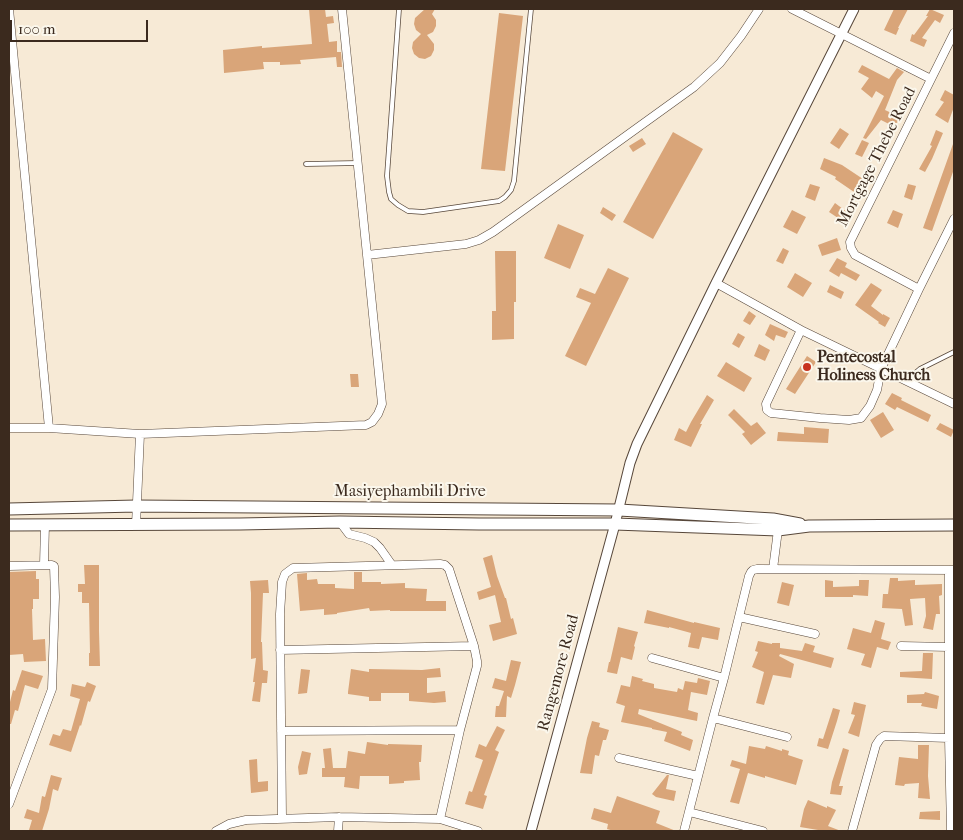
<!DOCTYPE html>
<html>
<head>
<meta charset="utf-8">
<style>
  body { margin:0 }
  #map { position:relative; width:963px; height:840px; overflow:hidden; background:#f7ead6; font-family:"IM FELL French Canon",serif }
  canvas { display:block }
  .frame { position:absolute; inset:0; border:10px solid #3b2a1e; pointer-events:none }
  .scale { position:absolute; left:10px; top:20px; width:138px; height:22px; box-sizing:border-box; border:2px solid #3b2a1e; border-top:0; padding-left:6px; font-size:15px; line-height:18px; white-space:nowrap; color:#3b2a1e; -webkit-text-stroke:4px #fbf7ec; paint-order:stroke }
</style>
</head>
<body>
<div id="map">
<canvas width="963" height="840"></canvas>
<div class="frame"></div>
<div class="scale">100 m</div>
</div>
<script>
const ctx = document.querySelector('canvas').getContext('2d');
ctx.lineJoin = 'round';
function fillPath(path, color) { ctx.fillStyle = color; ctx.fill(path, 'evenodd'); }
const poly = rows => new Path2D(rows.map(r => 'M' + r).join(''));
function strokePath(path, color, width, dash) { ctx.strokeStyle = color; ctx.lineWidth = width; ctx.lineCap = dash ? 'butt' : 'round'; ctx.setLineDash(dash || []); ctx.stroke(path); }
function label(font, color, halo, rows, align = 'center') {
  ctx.font = font + ' "IM FELL French Canon",serif'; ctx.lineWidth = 4; ctx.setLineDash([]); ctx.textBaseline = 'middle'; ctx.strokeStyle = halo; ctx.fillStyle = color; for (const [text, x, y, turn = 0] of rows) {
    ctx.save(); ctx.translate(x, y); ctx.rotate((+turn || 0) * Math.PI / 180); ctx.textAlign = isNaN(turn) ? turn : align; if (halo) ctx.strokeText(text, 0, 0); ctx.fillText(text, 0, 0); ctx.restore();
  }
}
fillPath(poly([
  [309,9,325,9,326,17,333,16,334,23,327,24,329,42,337,41,337,52,341,52,342,67,337,67,336,57,300,60,301,64,280,65,280,62,263,62,264,69,224,73,223,50,262,46,262,48,312,44],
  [425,9,435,9,432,14,436,20,436,26,433,32,427,35,434,44,434,50,431,56,425,59,419,58,414,54,412,48,413,42,421,34,416,30,414,24,415,18],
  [894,9,908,9,898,28,899,28,896,35,884,30],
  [930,9,944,15,940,23,935,20,922,38,927,40,924,47,910,41,912,34,914,35,928,16,926,16],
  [499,13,523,16,505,171,481,169],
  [862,65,889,79,897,68,904,72,897,80,885,110,900,117,895,127,881,120,866,139,863,138,884,96,876,91,872,98,861,89,869,78,858,72],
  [945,90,954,95,954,107,948,123,935,115,944,102,940,100],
  [840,128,849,134,839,149,830,143],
  [936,130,943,133,932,159,925,172,919,169,932,146,930,145],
  [673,132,703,149,653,239,623,222],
  [642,138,646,144,633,152,629,146],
  [862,140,869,143,862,157,855,154],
  [953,144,954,145,954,169,932,231,923,228],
  [824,158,842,165,863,179,854,192,835,179,836,177,820,169],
  [810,184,820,187,815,201,805,197],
  [908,184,916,186,912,200,904,197],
  [835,203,847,212,841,220,829,212],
  [603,207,616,215,612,221,600,213],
  [792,210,806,217,797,234,783,227],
  [893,210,903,214,898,228,887,223],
  [558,224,584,235,570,269,544,258],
  [837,238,841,250,822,256,818,245],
  [783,248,789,251,783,264,776,261],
  [495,251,516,251,516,302,514,302,514,339,492,340,492,311,496,311],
  [837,258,847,263,845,267,860,275,856,281,841,273,839,277,829,271],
  [608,268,629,278,586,366,565,356,591,303,576,297,580,288,595,294],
  [795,273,812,283,803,297,787,287],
  [871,283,882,290,871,306,883,315,883,314,890,318,885,327,878,323,879,322,855,305],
  [830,285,844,292,841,299,827,292],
  [749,311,756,316,750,325,743,321],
  [770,324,788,332,785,338,776,335,774,341,765,335],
  [738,333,745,337,739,348,732,344],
  [759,344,770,350,765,361,754,356],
  [807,356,816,362,795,394,786,389],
  [726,362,752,378,744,392,717,376],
  [350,374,358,374,359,387,351,387],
  [892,393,902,398,901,400,931,415,928,422,897,407,895,410,885,404],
  [707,395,714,400,700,424,702,424,691,447,674,440,679,428,686,432,691,422],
  [734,409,751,426,757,422,766,433,751,445,742,434,745,432,728,415],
  [883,412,894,430,881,438,870,420],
  [940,423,954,430,951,437,936,429],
  [804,427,829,429,828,443,777,441,778,432,804,434],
  [492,555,497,576,505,598,506,598,511,619,513,618,517,634,493,641,489,625,501,622,495,595,479,600,477,592,491,587,483,558],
  [84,565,99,565,99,631,100,666,89,666,89,653,90,653,89,603,82,603,82,592,78,592,78,584,85,584],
  [36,571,36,579,39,579,39,599,33,599,33,609,32,609,33,640,45,639,46,661,24,662,23,654,9,655,9,572],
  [354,572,362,572,362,582,381,582,381,584,405,583,405,588,427,589,426,601,446,601,446,611,390,611,390,610,370,611,369,608,337,613,337,614,324,615,324,609,300,611,297,574,307,573,307,580,317,579,318,584,335,584,335,588,354,589],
  [890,578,898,578,898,581,915,580,915,585,942,584,942,595,939,596,940,614,936,614,933,630,923,628,926,616,925,598,910,599,913,625,905,626,902,609,882,608,883,594,888,594],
  [268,580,269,593,263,593,261,642,262,642,263,670,268,671,267,683,262,683,260,702,252,701,255,682,253,682,256,658,251,659,251,593,250,581],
  [825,580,833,581,833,587,859,586,859,580,869,580,868,596,853,595,853,597,825,597],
  [782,582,794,585,789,606,777,603],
  [647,610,694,623,694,622,720,628,718,640,702,637,699,649,688,647,691,633,669,627,669,628,644,623],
  [875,620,885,623,881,639,891,642,888,650,877,647,871,668,861,665,865,654,847,649,853,628,871,633],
  [618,627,638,632,634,646,635,647,632,660,621,657,617,674,607,672,609,662,610,662],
  [758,641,772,644,772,643,780,643,780,648,802,651,805,643,815,646,813,652,834,658,831,668,780,654,779,656,794,664,791,678,773,675,764,705,756,703,764,672,752,667,758,652,755,651],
  [923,653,933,653,932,679,900,677,900,672,922,671],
  [511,660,521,662,515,685,511,698,507,696,506,717,495,717,496,706,499,706,504,691,492,688,495,678,506,681],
  [440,668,441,677,427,678,427,693,445,691,446,702,434,703,409,701,409,693,381,693,381,701,369,701,369,697,348,694,348,692,351,669,369,672,369,669,422,670],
  [301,669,310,670,307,693,298,694],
  [22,670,43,676,38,689,25,685,18,711,15,710,11,724,9,724,9,706,13,690,15,691],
  [632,676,643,679,642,681,654,684,654,688,677,692,678,688,683,690,685,681,697,683,698,678,710,681,707,695,691,692,688,710,698,713,697,721,639,709,638,714,682,732,681,735,693,740,690,751,664,741,667,732,652,729,652,728,621,722,625,706,616,703,621,685,630,687],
  [87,682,96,686,90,702,88,701,81,726,80,725,71,752,49,745,53,734,60,736,63,729,71,731,80,699,70,696,72,684,85,687],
  [925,692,939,696,937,709,921,706,922,703,907,703,907,695,924,694],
  [854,702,866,705,859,737,848,733,855,715,851,714],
  [833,708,840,710,837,721,828,749,817,746,819,738,823,739],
  [592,721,600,723,599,727,609,730,606,740,603,740,599,756,595,755,592,774,580,773,587,738],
  [497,726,505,730,495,750,499,752,484,795,487,796,483,809,465,804,469,791,472,792,483,760,475,757,479,744,486,747],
  [367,742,388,745,388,744,422,745,421,762,419,762,420,780,404,781,404,783,389,784,389,776,360,776,359,789,344,787,345,777,322,777,322,768,325,768,323,749,331,748,333,768,346,768,348,751,365,754],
  [918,745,929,745,928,776,930,799,918,798,919,783,905,784,904,786,895,785,899,757,918,759],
  [749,746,765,749,766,746,782,751,782,749,789,751,788,755,803,760,796,785,765,776,765,778,748,773,739,804,730,802,740,769,730,766,732,760,746,764],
  [843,748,849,750,839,786,843,786,841,795,830,794,832,782],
  [302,751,311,753,307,774,299,775,298,767],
  [257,759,258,782,268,781,268,791,251,793,249,760],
  [51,775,62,778,58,791,53,789,49,809,42,831,34,831,29,830,32,820,24,818,27,809,39,813,42,796,45,797],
  [667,775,669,775,666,789,676,791,674,801,656,797,652,794],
  [617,796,660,811,656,823,676,831,614,831,607,829,608,824,591,819,594,808,611,813],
  [808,800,827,808,827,806,836,810,828,826,841,831,824,831,800,827,804,809],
  [940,811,940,820,919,819,920,812]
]), '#d9a579');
const service = poly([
  [399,9,387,176,389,192,391,199,398,205,408,211,423,212,499,201,505,197,511,190,514,181,531,9],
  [306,164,358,163],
  [906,381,920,369,954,352]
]);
const minor = poly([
  [9,9,49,428],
  [342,9,367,255],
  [792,9,931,79],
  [716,283,801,330,954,404],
  [919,289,855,255,851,248,850,242,954,33],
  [801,330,766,404,767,410,771,413,820,418,849,420,861,418,870,406,877,390,881,369,919,289,954,219],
  [9,428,49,428,140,434,366,425,372,422,378,414,382,404,367,255,466,244,479,240,493,232,694,87,720,63,741,36,759,9],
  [340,522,349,534,365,538,374,542,380,548,392,565],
  [136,525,140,434],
  [44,565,45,524],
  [9,566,52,565,54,566,55,597,52,689,9,804],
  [773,569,778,530],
  [949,570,949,738,951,831],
  [739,617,815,634],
  [901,646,949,647],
  [280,650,474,646],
  [652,658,724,678],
  [713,718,787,737],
  [281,731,460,730],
  [619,758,698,776],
  [689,812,763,831],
  [282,818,280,614,282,582,285,574,293,568,440,564,445,565,449,569,474,646,477,661,477,666,460,730,440,819],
  [216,831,229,824,246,820,339,817,440,819,478,831],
  [338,831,339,817],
  [684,831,713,718,724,678,749,576,751,572,753,570,757,569,954,570],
  [852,831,876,745,880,739,884,736,949,738]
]);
const tertiary = poly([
  [531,831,615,524,630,463,637,444,716,283,854,9]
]);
const primary = poly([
  [9,509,136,506,619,510,773,519,800,524],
  [9,525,240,524,340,522,479,524,615,524,778,530,809,526,954,525]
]);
strokePath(service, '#57473a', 5.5);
strokePath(minor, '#57473a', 9);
strokePath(tertiary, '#57473a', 11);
strokePath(primary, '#57473a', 13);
strokePath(service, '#fff', 4);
strokePath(minor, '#fff', 8);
strokePath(tertiary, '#fff', 9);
strokePath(primary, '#fff', 11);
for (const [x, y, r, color] of [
  [807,367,5,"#c8321e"]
]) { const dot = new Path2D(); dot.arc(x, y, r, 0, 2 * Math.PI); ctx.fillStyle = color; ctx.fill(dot); strokePath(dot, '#fbf7ec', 2); }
label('16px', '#3b2a1e', '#fbf7ec', [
  ["Mortgage Thebe Road",877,157,-63],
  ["Masiyephambili Drive",410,492],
  ["Rangemore Road",559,673,-75]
]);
label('bold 16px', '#3b2a1e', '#fbf7ec', [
  ["Pentecostal",817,358],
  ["Holiness Church",817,376]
], 'left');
</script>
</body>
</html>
